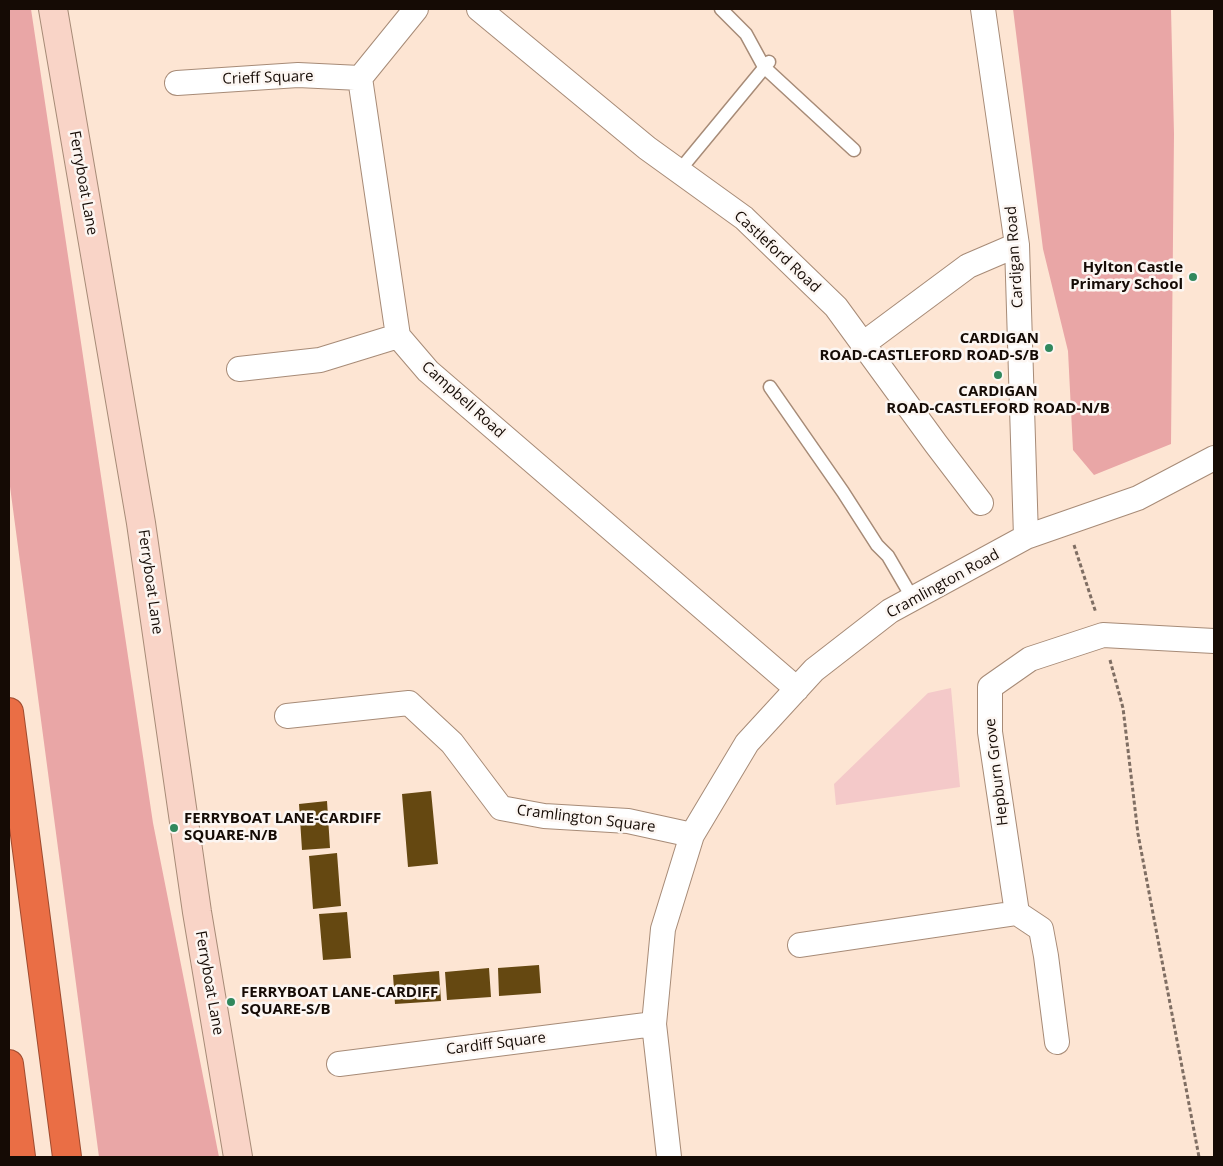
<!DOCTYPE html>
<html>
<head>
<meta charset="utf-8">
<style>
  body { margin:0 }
  #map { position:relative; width:1223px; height:1166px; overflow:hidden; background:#fde5d3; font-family:"Open Sans",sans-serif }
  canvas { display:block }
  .frame { position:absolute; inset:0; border:10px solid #150b05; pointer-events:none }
</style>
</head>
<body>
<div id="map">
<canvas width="1223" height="1166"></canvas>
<div class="frame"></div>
</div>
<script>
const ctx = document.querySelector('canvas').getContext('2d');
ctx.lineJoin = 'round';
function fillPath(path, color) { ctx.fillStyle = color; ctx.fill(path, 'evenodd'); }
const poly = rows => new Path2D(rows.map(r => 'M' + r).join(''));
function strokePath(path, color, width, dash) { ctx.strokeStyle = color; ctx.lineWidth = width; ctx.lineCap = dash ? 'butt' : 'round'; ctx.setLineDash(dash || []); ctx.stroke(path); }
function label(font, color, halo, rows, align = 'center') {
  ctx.font = font + ' "Open Sans",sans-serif'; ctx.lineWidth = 5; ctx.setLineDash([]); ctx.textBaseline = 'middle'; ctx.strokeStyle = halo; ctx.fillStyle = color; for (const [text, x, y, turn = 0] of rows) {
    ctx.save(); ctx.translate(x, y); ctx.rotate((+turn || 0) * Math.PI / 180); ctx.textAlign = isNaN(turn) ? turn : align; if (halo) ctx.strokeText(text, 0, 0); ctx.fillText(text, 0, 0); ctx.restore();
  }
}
fillPath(poly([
  [951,688,960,787,836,805,834,784,928,693]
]), '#f4c9c9');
fillPath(poly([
  [9,9,31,9,153,823,219,1157,99,1157,9,479],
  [1013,9,1171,9,1174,134,1171,444,1094,475,1073,450,1068,351,1043,249]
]), '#e9a6a6');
fillPath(poly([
  [431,791,438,864,408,867,402,794],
  [327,801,330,848,302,850,299,804],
  [337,853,341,906,313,909,309,856],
  [347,912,351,958,323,960,319,914],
  [539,965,541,993,499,996,498,968],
  [489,968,491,997,447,1000,445,972],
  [439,971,441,1001,395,1004,393,975]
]), '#654811');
const lane = poly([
  [721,9,746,34,764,67,854,150],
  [679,171,769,62],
  [770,387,843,492,877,545,888,556,913,599]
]);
const street = poly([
  [416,9,360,78,398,336,428,371,797,689],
  [479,9,647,148,744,218,836,307,936,444,981,503],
  [983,9,1017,245,1026,537],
  [177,83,298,75,360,78],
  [863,344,968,266,1017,245],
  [239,369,320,360,398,336],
  [287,716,409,703,452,743,501,808,544,816,628,821,692,835],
  [1017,913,990,732,990,687,1030,659,1103,635,1214,641],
  [800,945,1017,913,1041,929,1046,956,1057,1042],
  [339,1064,654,1024],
  [669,1157,654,1024,663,929,692,835,747,743,814,670,890,611,1026,537,1138,498,1214,458]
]);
const secondary = poly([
  [53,9,141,523,197,912,238,1157]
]);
const highway = poly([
  [9,712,67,1157],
  [9,1064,21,1157]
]);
strokePath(lane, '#a78b77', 15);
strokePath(street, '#a78b77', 26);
strokePath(secondary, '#a78b77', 30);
strokePath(highway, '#9f4b2f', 30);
strokePath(poly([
  [1074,545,1096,613],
  [1110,660,1123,708,1138,834,1199,1157]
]), '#7f6e63', 3, [4, 2.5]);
strokePath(lane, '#fff', 12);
strokePath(street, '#fff', 24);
strokePath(secondary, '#f9d4c7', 28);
strokePath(highway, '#ea6e45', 28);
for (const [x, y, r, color] of [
  [1193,277,5,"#31885d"],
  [1049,348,5,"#31885d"],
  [998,375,5,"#31885d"],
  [174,828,5,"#31885d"],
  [231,1002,5,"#31885d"]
]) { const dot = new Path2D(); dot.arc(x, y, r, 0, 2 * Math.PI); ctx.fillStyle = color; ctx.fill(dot); strokePath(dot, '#fcf6f2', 2); }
label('15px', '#150b05', '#fcf6f2', [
  ["Crieff Square",268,78,-2],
  ["Ferryboat Lane",83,183,80],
  ["Castleford Road",777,252,43],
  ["Cardigan Road",1015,257,-94],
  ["Campbell Road",463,400,42],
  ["Ferryboat Lane",150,582,82],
  ["Cramlington Road",943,584,-29],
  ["Hepburn Grove",997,772,-97],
  ["Cramlington Square",586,819,7],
  ["Ferryboat Lane",209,983,80],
  ["Cardiff Square",496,1044,-7]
]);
label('bold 15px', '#150b05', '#fcf6f2', [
  ["Hylton Castle",1183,268],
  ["Primary School",1183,285],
  ["CARDIGAN",1039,339],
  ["ROAD-CASTLEFORD ROAD-S/B",1039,356],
  ["CARDIGAN",998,392,"center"],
  ["ROAD-CASTLEFORD ROAD-N/B",998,409,"center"],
  ["FERRYBOAT LANE-CARDIFF",184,819,"left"],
  ["SQUARE-N/B",184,836,"left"],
  ["FERRYBOAT LANE-CARDIFF",241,993,"left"],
  ["SQUARE-S/B",241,1010,"left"]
], 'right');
</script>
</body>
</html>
